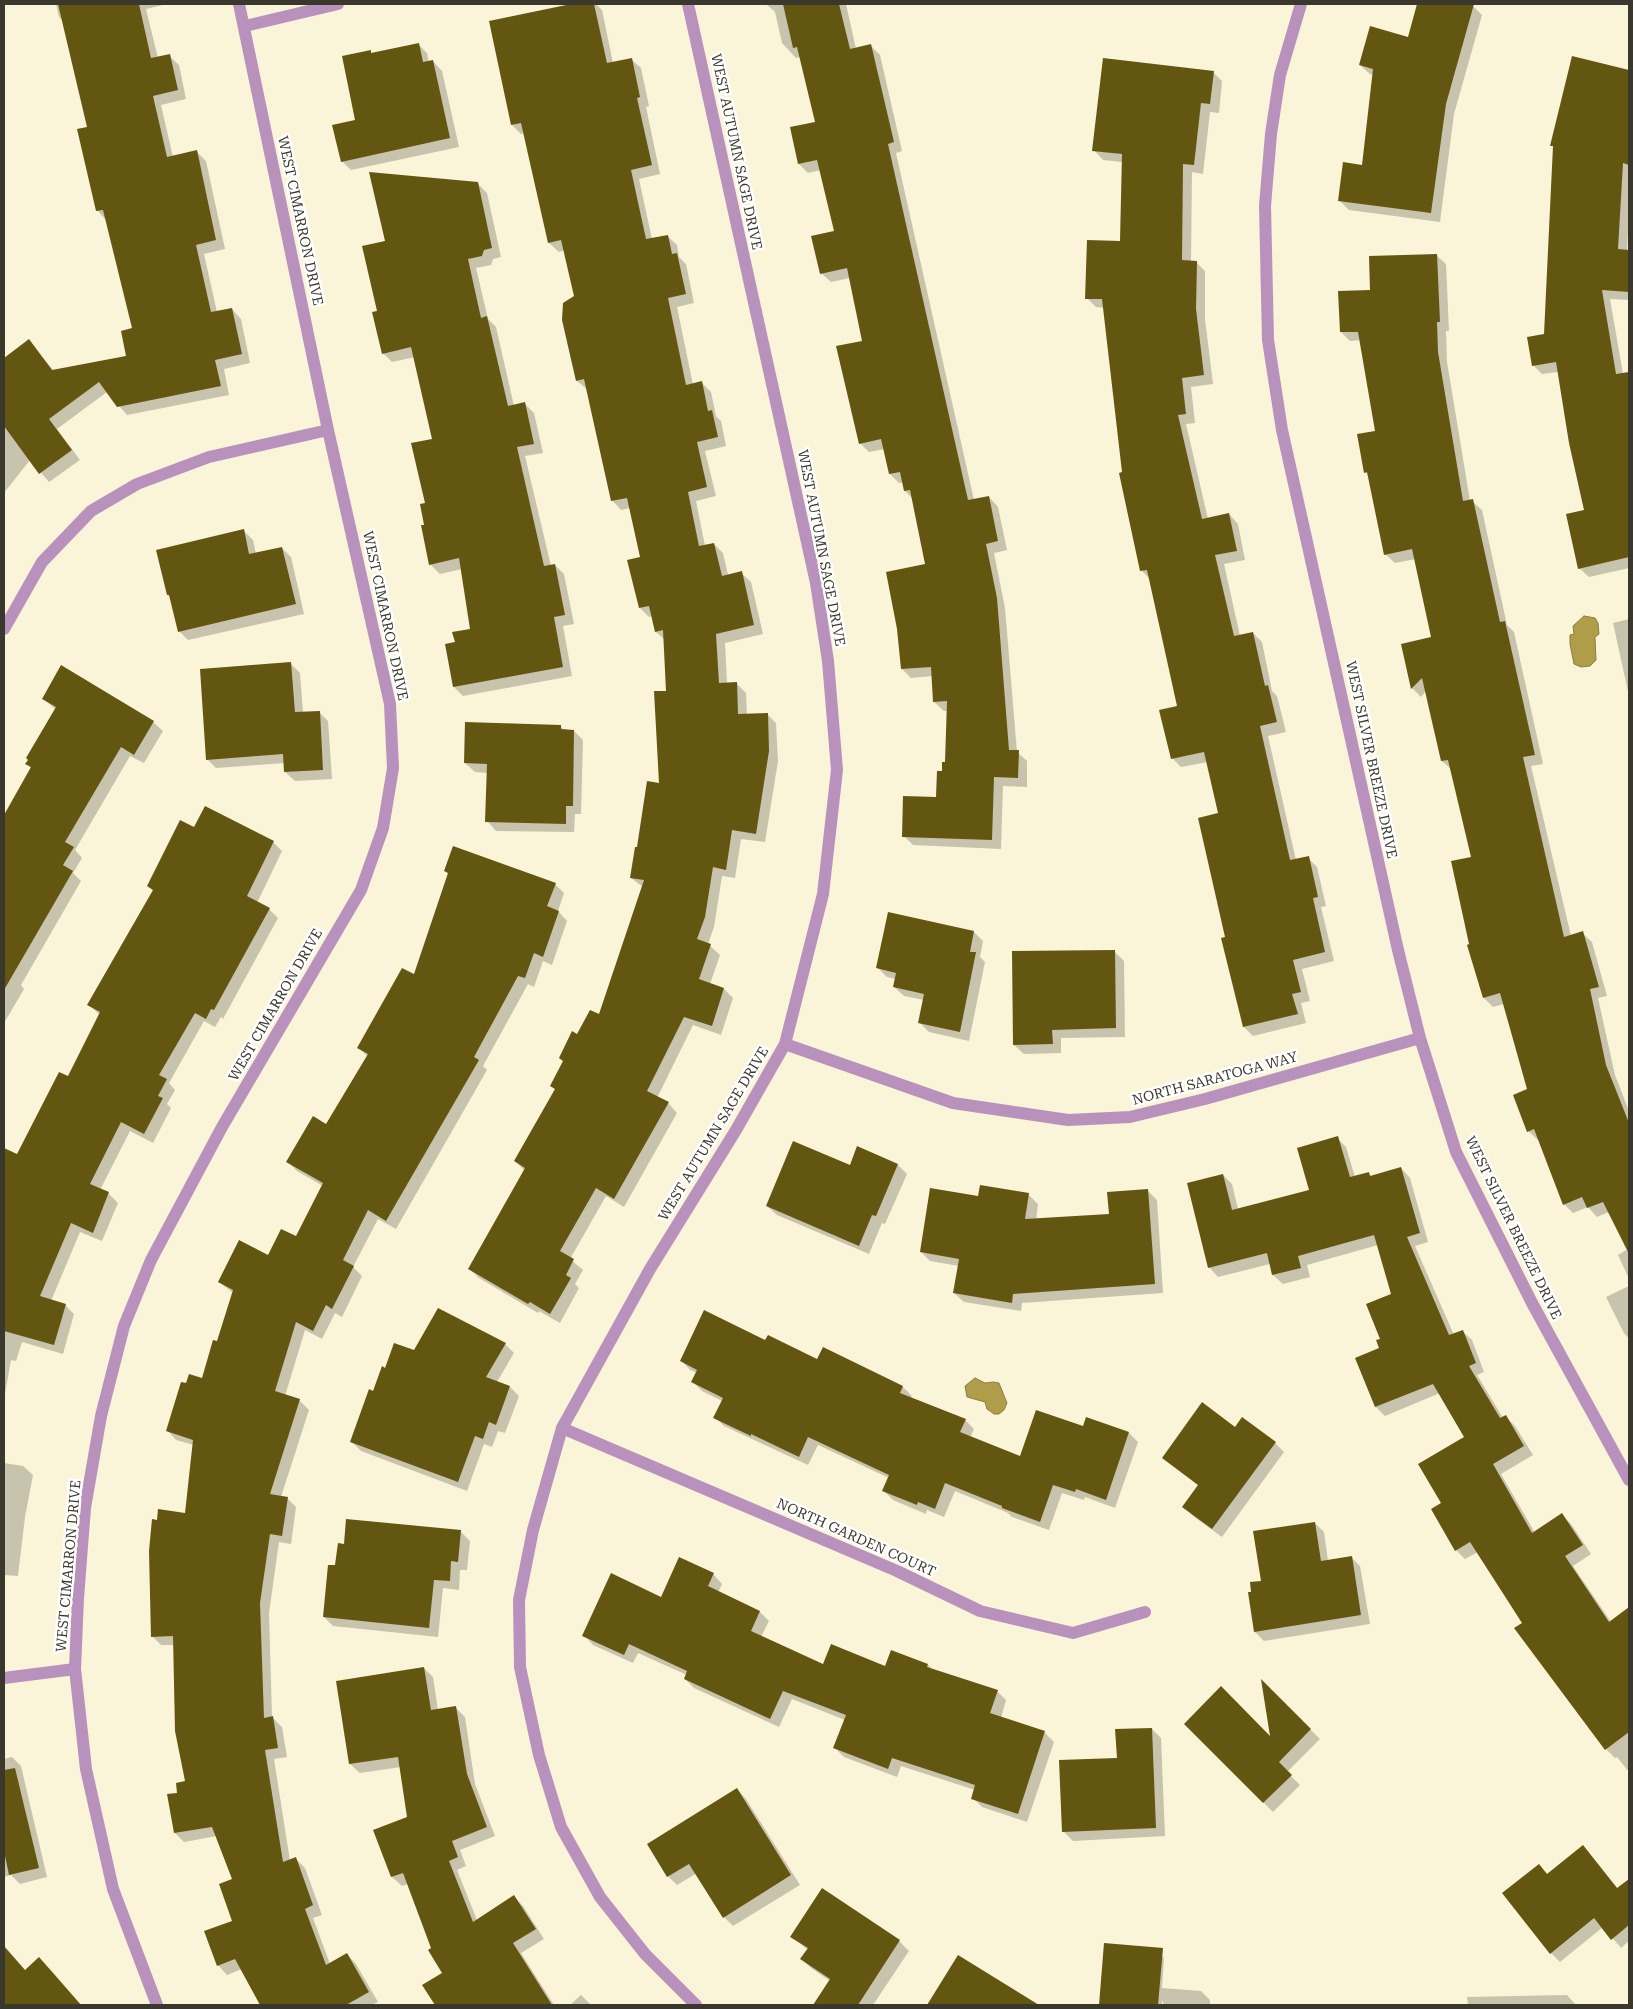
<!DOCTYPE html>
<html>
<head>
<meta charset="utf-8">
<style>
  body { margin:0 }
  #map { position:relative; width:1633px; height:2009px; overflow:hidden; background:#faf4d8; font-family:"Roboto Serif",serif }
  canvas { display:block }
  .frame { position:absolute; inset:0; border:5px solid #3a382c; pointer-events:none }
</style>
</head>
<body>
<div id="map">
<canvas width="1633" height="2009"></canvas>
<div class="frame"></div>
</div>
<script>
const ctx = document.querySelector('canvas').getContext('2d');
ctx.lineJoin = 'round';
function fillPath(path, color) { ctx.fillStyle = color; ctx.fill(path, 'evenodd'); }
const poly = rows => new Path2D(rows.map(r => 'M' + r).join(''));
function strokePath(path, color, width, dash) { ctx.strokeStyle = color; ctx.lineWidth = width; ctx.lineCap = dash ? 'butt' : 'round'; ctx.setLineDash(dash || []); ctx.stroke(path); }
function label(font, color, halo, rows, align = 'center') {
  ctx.font = font + ' "Roboto Serif",serif'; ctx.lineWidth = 5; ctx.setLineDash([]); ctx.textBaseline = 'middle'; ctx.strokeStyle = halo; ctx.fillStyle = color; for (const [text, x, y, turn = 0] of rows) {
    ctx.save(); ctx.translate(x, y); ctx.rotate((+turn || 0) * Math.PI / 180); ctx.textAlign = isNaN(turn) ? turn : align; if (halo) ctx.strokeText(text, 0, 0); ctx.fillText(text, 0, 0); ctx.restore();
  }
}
const water = poly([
  [1584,616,1595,618,1598,623,1599,634,1595,637,1596,660,1590,666,1581,667,1574,664,1570,644,1570,635,1574,634,1573,626,1584,616],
  [975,1378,985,1383,993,1382,999,1383,1007,1403,1004,1410,999,1414,994,1414,987,1409,985,1402,967,1397,965,1386,975,1378]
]);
fillPath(water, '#af9d49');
strokePath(water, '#8c7f40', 1);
fillPath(poly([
  [56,4,167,4,146,9,158,58,169,56,179,65,186,99,161,105,173,157,196,151,206,161,225,249,204,254,217,312,232,309,241,319,250,363,224,369,229,395,127,415,107,392,57,429,80,460,49,482,30,460,4,493,4,360,29,341,54,371,127,356,133,329,106,220,97,210,88,128,64,22,59,17],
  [577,4,596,4,602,10,613,63,631,59,641,68,649,106,646,107,660,174,639,179,652,239,667,236,677,245,679,257,686,264,694,303,677,307,693,385,702,383,711,392,716,416,721,421,726,446,705,451,716,496,696,501,705,546,714,544,723,553,728,575,741,573,751,582,763,634,725,643,727,684,737,684,746,693,747,715,767,714,776,723,778,761,765,842,741,839,735,878,722,876,714,927,708,944,720,955,710,984,724,989,733,998,721,1035,693,1025,657,1098,668,1103,677,1113,624,1207,606,1196,570,1259,583,1270,575,1284,579,1288,560,1323,539,1311,538,1313,479,1278,470,1269,525,1171,515,1161,556,1090,552,1086,578,1035,599,1016,643,887,631,878,638,849,660,784,667,693,665,640,656,632,653,616,649,617,640,608,642,558,630,508,621,510,612,500,588,390,577,381,575,297,565,250,559,252,549,243,525,133,521,134,512,125,490,22],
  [766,4,849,4,846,4,856,49,870,45,880,55,902,151,896,153,974,500,989,497,998,507,1007,550,994,553,1005,608,1017,752,1027,761,1027,787,1003,786,1001,849,913,845,904,836,938,799,946,763,948,711,944,711,934,702,933,676,911,678,902,669,927,565,913,499,905,491,904,482,899,483,890,474,885,449,869,452,860,443,864,342,850,278,831,282,821,273,835,232,821,170,808,173,799,164,791,128,816,123,801,57,796,58,782,43,775,12],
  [1429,4,1464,4,1473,6,1482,15,1454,114,1440,222,1349,210,1339,200,1363,166,1374,75,1370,74,1360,65,1409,38,1427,12],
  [418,44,427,53,429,62,433,61,442,71,459,147,351,170,342,161,357,121,370,52,373,54],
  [1573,58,1629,72,1629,212,1627,251,1629,251,1629,300,1610,299,1623,374,1629,373,1629,568,1589,577,1579,568,1586,510,1558,372,1542,374,1533,365,1545,335,1554,148,1552,145],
  [1213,72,1222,81,1219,113,1210,112,1203,174,1192,172,1191,262,1196,262,1205,271,1205,319,1213,384,1191,387,1195,423,1186,424,1208,519,1229,514,1238,524,1245,560,1224,564,1240,636,1253,633,1262,642,1272,691,1277,696,1286,732,1268,736,1296,860,1308,858,1317,867,1326,906,1321,907,1334,961,1302,969,1310,1001,1301,1003,1306,1023,1253,1036,1244,1027,1220,814,1208,762,1181,767,1172,758,1178,707,1151,580,1142,571,1121,474,1123,473,1104,308,1096,307,1087,298,1121,243,1123,162,1103,160,1094,150],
  [477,183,487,193,501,257,493,259,491,265,476,268,488,319,496,327,514,406,525,404,534,413,543,453,525,456,551,566,555,565,564,574,574,624,563,626,572,676,463,696,454,687,456,643,472,630,462,569,440,574,430,564,426,525,433,440,415,357,392,362,383,353,378,312,387,242],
  [1436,255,1446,264,1449,331,1446,331,1447,362,1470,501,1472,501,1482,510,1507,625,1514,632,1543,764,1531,766,1571,936,1582,933,1592,942,1607,996,1598,998,1615,1075,1629,1111,1629,1279,1618,1255,1628,1249,1609,1212,1597,1217,1588,1207,1573,1213,1564,1204,1539,1140,1538,1140,1528,1131,1529,1090,1504,1004,1493,1007,1484,998,1468,946,1470,945,1472,858,1452,770,1442,761,1426,691,1421,697,1412,688,1433,638,1416,559,1395,563,1385,554,1369,476,1365,472,1377,432,1361,340,1350,341,1341,332,1372,291],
  [244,531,253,540,256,554,282,548,291,557,304,614,188,640,179,631,172,599,168,595],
  [1629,619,1629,696,1613,623],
  [291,664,300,673,303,713,319,712,328,721,332,779,295,781,285,772,285,763,216,768,207,759],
  [44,699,153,722,163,731,144,763,130,756,75,850,82,858,73,873,81,881,21,985,24,989,4,1023,4,817,32,769,27,764,56,710],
  [560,726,565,731,574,731,583,740,581,814,575,814,574,832,496,831,487,821,488,773,475,772,465,763],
  [195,829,273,842,282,851,257,903,269,909,278,918,223,1019,221,1017,215,1027,204,1021,169,1083,175,1090,167,1104,171,1108,153,1143,130,1131,100,1190,109,1194,118,1203,102,1241,80,1232,51,1301,65,1305,74,1314,63,1354,22,1342,16,1361,11,1360,4,1400,4,1154,5,1150,18,1155,68,1078,100,1015,89,1005,154,891,149,886],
  [445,870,555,884,564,893,558,911,567,921,552,965,543,961,534,987,528,984,483,1066,487,1070,396,1229,378,1219,353,1267,362,1276,342,1317,335,1313,322,1339,305,1330,285,1396,299,1400,309,1410,281,1497,287,1498,296,1507,291,1544,279,1542,269,1613,272,1717,282,1727,287,1757,274,1759,290,1861,296,1859,305,1868,322,1915,313,1918,330,1964,347,1954,356,1964,378,2002,371,2005,262,2005,242,1969,227,1975,218,1965,234,1922,233,1880,217,1836,184,1842,175,1833,179,1794,186,1782,174,1645,161,1645,152,1636,186,1514,194,1445,176,1440,167,1430,187,1385,203,1380,218,1343,233,1293,219,1282,269,1257,297,1237,323,1186,297,1171,288,1162,326,1126,367,1056,358,1047,415,976,449,875],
  [889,914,974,932,983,941,980,957,985,962,969,1041,929,1032,920,1023,924,1000,904,996,894,987,896,979,887,977,878,968],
  [1114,951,1124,961,1125,1037,1061,1038,1061,1053,1024,1054,1014,1045],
  [1337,1138,1346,1147,1355,1177,1368,1173,1372,1177,1401,1168,1410,1178,1428,1242,1415,1246,1454,1335,1462,1331,1472,1340,1484,1372,1477,1375,1503,1418,1506,1417,1515,1426,1533,1455,1501,1474,1535,1533,1562,1515,1571,1524,1591,1554,1573,1566,1611,1622,1626,1611,1629,1615,1629,1772,1617,1757,1615,1758,1606,1749,1516,1628,1524,1623,1478,1552,1465,1559,1456,1550,1442,1504,1466,1437,1440,1393,1385,1416,1376,1407,1357,1358,1381,1348,1392,1295,1378,1245,1307,1265,1310,1277,1283,1284,1273,1275,1270,1264,1218,1277,1209,1267,1223,1175,1232,1184,1238,1209,1311,1191],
  [858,1148,898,1165,907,1174,885,1224,882,1223,869,1254,777,1215,767,1206,850,1167],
  [981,1187,1029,1195,1038,1204,1036,1220,1110,1215,1148,1191,1157,1200,1163,1293,1022,1303,1021,1311,964,1302,954,1293,959,1266,930,1261,921,1252,980,1197],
  [1629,1286,1629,1339,1624,1333,1606,1297],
  [766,1341,818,1361,903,1387,912,1396,910,1398,965,1420,974,1429,970,1438,1021,1458,1083,1428,1087,1418,1129,1433,1138,1442,1115,1508,1085,1497,1084,1500,1062,1493,1049,1530,1012,1517,1008,1513,955,1491,944,1517,927,1510,926,1514,893,1500,884,1491,889,1478,818,1445,808,1465,724,1426,715,1417,722,1401,702,1391,693,1382,697,1373,690,1370,681,1360],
  [505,1344,514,1353,497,1382,510,1387,519,1396,505,1433,498,1431,492,1447,484,1444,467,1491,361,1451,352,1442,374,1392,386,1369],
  [1236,1429,1275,1443,1284,1452,1222,1537,1193,1516,1184,1507,1199,1486,1164,1457],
  [4,1463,23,1466,33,1475,25,1517,18,1576,4,1575],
  [1315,1523,1324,1532,1328,1561,1351,1557,1360,1566,1370,1624,1264,1641,1255,1632,1253,1593],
  [460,1531,470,1541,467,1570,460,1570,459,1590,443,1588,438,1637,333,1626,324,1617,336,1567],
  [713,1574,722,1584,718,1593,760,1612,769,1621,761,1637,823,1666,886,1667,928,1665,933,1670,997,1691,1006,1700,1001,1718,1044,1732,1054,1742,1027,1822,982,1807,973,1798,975,1790,901,1766,897,1777,844,1757,835,1748,845,1720,792,1699,779,1727,694,1688,685,1679,687,1675,638,1653,633,1663,593,1645,584,1635],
  [424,1668,433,1677,438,1710,456,1708,465,1717,475,1784,495,1836,460,1850,466,1866,457,1870,477,1920,514,1897,523,1906,544,1939,521,1953,554,2005,437,2005,424,1985,443,1973,408,1884,402,1886,392,1877,375,1831,409,1817,401,1767,360,1773,350,1764],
  [1263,1683,1320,1739,1287,1772,1300,1785,1273,1812,1186,1724,1272,1740],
  [1152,1729,1161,1738,1165,1836,1073,1841,1064,1832],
  [12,1757,21,1766,47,1877,20,1884,11,1875,4,1877,4,1759],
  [737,1789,746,1799,800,1885,733,1926,724,1917,697,1873,677,1885,668,1876],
  [1583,1846,1618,1889,1629,1881,1629,1941,1621,1948,1603,1927,1560,1962,1551,1953,1539,1866,1548,1875],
  [823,1889,899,1941,909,1951,873,2005,819,2005,816,2002,830,1981,811,1968,802,1959,808,1950,792,1937],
  [1105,1945,1155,1949,1164,1958,1162,1988,1201,1991,1210,2000,1210,2005,1164,2005,1162,2000,1162,2005,1100,2005],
  [958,1957,1037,2005,929,2005],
  [14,1960,26,1971,49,1968,81,2005,4,2005,4,1969],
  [581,1995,591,2005,570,2005],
  [1567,1995,1576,2005,1468,2005,1467,1997]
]), '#0003');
fillPath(poly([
  [58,4,139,4,151,58,170,54,178,90,153,96,167,157,197,150,216,240,196,245,211,312,232,308,242,354,215,360,221,386,117,407,99,382,49,419,72,450,39,474,4,426,4,358,29,339,52,370,126,356,121,331,132,328,103,210,96,211,77,129,87,127],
  [571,4,594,4,607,63,632,58,640,97,637,98,652,165,631,170,646,239,668,235,672,254,677,253,686,294,668,298,686,385,702,381,708,411,712,410,718,437,697,442,707,487,688,492,699,546,714,543,722,576,742,571,754,625,716,634,719,683,737,682,738,714,768,713,769,751,756,834,732,830,726,870,713,867,705,917,697,939,711,944,699,979,724,988,712,1026,684,1017,647,1091,669,1102,614,1199,596,1188,560,1251,574,1259,566,1275,571,1278,550,1314,530,1302,528,1304,468,1269,525,1168,514,1161,555,1089,550,1086,563,1061,559,1058,572,1031,577,1034,590,1010,599,1014,644,880,630,878,635,847,637,847,647,781,659,783,654,691,666,691,663,630,655,632,649,606,639,608,627,560,640,557,627,498,611,501,584,379,576,381,562,320,563,303,574,296,561,240,548,243,521,123,511,125,489,21],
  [783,4,839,4,850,49,871,44,894,142,888,144,968,500,989,496,998,541,986,544,997,598,1009,750,1019,750,1018,778,994,777,992,840,902,837,903,796,936,797,937,771,942,771,942,762,945,762,947,701,933,702,931,667,901,669,897,629,886,572,925,564,910,490,904,491,900,472,889,474,881,439,859,444,836,346,862,341,847,268,820,274,811,236,834,231,817,160,798,164,790,127,815,122,797,47,793,48],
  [1417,4,1474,4,1446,104,1431,213,1338,201,1343,162,1362,165,1373,69,1359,65,1370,26,1408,37],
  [419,43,423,62,433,60,450,138,341,162,332,125,355,120,342,56,371,50,371,53],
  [1572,56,1629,70,1629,165,1623,163,1618,249,1629,250,1629,292,1602,290,1616,374,1629,372,1629,557,1578,569,1566,514,1584,510,1569,443,1556,362,1532,366,1527,337,1544,334,1553,146,1550,146],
  [1103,58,1214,71,1210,104,1201,103,1194,165,1183,164,1182,260,1197,261,1196,309,1204,375,1182,378,1186,414,1178,415,1202,519,1229,513,1237,551,1215,555,1234,636,1253,632,1265,686,1268,685,1277,722,1260,726,1290,860,1309,856,1318,897,1313,898,1325,952,1293,960,1301,992,1292,994,1298,1014,1243,1027,1221,938,1225,937,1198,818,1218,813,1204,752,1171,759,1159,710,1177,706,1147,570,1140,571,1119,473,1122,472,1102,299,1085,299,1087,240,1120,241,1122,154,1092,151],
  [369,172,478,182,492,248,484,250,482,256,468,259,481,318,487,316,508,406,525,402,534,444,517,447,544,566,555,564,565,615,554,617,563,667,453,687,445,644,455,642,452,632,470,629,459,558,429,565,421,525,424,525,420,504,425,503,411,443,432,439,411,347,382,354,372,312,377,311,362,246,385,241],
  [1437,254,1440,322,1437,322,1438,352,1463,501,1473,499,1500,622,1505,621,1535,755,1523,757,1564,937,1583,931,1599,987,1590,989,1606,1065,1629,1123,1629,1254,1603,1202,1587,1208,1582,1197,1563,1205,1534,1129,1527,1132,1513,1095,1527,1089,1500,993,1483,998,1467,945,1469,944,1451,861,1471,857,1448,760,1441,761,1422,678,1411,689,1401,644,1431,637,1412,549,1384,555,1367,472,1364,473,1357,434,1375,431,1358,332,1340,332,1338,291,1370,290,1369,256],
  [244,529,249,554,282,547,296,604,178,632,169,595,167,595,156,550],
  [291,662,295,712,320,711,323,770,284,772,283,754,206,760,200,669],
  [61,665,154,721,134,755,121,747,65,842,74,847,63,865,73,871,4,990,4,815,31,767,25,764,28,760,26,758,56,707,42,699],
  [465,722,561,725,561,729,574,730,573,806,566,806,566,824,485,822,487,764,464,763],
  [205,806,274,841,247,896,270,908,214,1010,211,1009,206,1019,195,1013,159,1075,167,1079,158,1096,163,1098,144,1134,121,1122,90,1184,109,1192,93,1233,71,1223,40,1296,66,1304,54,1345,4,1331,4,1148,17,1154,59,1072,68,1076,100,1012,87,1005,153,890,147,886,180,820,194,827],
  [453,846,556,883,547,906,559,911,543,957,534,953,525,978,518,976,474,1057,479,1060,386,1221,368,1210,343,1260,354,1266,332,1309,326,1305,313,1331,296,1322,275,1391,300,1399,270,1494,288,1497,282,1536,270,1534,260,1603,264,1718,273,1716,278,1748,265,1750,283,1862,296,1857,313,1905,305,1909,326,1965,347,1953,369,1992,346,2005,260,2005,235,1959,217,1966,204,1931,232,1921,219,1884,232,1879,212,1827,174,1833,167,1794,177,1793,176,1783,185,1781,175,1731,173,1636,151,1637,149,1551,152,1519,157,1520,158,1509,185,1513,193,1440,166,1431,181,1382,186,1383,189,1374,202,1378,213,1340,217,1341,233,1290,218,1282,239,1240,268,1255,281,1229,296,1236,323,1183,286,1162,313,1116,326,1124,368,1054,357,1048,402,968,414,974,448,873,444,871],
  [888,912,974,931,970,952,976,952,960,1032,918,1023,924,994,893,987,896,973,876,968],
  [1115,950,1116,1028,1052,1030,1053,1044,1013,1045,1012,951],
  [1338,1136,1350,1177,1369,1172,1370,1176,1401,1167,1420,1233,1407,1237,1449,1335,1463,1330,1476,1363,1469,1366,1500,1418,1506,1415,1524,1446,1493,1464,1532,1533,1562,1513,1583,1545,1565,1556,1609,1622,1629,1607,1629,1732,1605,1750,1514,1628,1522,1623,1470,1542,1455,1551,1431,1509,1441,1503,1418,1464,1464,1437,1433,1384,1375,1407,1355,1358,1379,1348,1376,1340,1380,1339,1366,1304,1391,1294,1374,1235,1298,1256,1301,1268,1272,1275,1267,1253,1208,1268,1187,1183,1223,1174,1232,1210,1309,1190,1297,1148],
  [793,1141,850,1165,857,1146,898,1164,876,1216,872,1215,859,1246,766,1206],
  [980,1185,1029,1193,1025,1219,1109,1214,1107,1192,1148,1189,1155,1284,1013,1294,1012,1303,953,1293,959,1259,920,1252,930,1188,978,1196],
  [438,1308,506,1343,486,1377,510,1386,496,1425,489,1422,483,1439,475,1436,458,1482,350,1442,369,1389,373,1391,382,1366,385,1368,394,1343,414,1350],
  [704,1310,765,1340,768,1335,817,1359,823,1347,903,1386,900,1393,966,1419,960,1432,1020,1456,1036,1410,1083,1426,1086,1417,1129,1432,1106,1500,1076,1489,1075,1492,1053,1485,1040,1522,1002,1508,1002,1506,945,1483,935,1509,918,1502,917,1505,882,1491,889,1475,808,1437,799,1457,751,1434,751,1436,713,1418,723,1398,691,1382,697,1370,680,1361],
  [1202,1402,1235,1427,1242,1417,1276,1442,1212,1529,1182,1507,1198,1485,1162,1458],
  [346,1519,461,1530,458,1562,451,1561,450,1581,434,1580,429,1628,323,1617,328,1565,335,1565,338,1543,344,1544],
  [1315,1522,1321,1561,1352,1556,1361,1615,1254,1632,1248,1592,1251,1592,1250,1582,1261,1581,1253,1531],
  [679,1557,714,1573,708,1586,760,1611,751,1631,823,1664,831,1644,885,1666,891,1650,928,1664,927,1667,998,1690,990,1713,1045,1731,1018,1814,971,1799,975,1785,892,1758,888,1769,833,1748,846,1715,783,1691,770,1719,684,1679,687,1671,629,1644,624,1655,582,1636,611,1573,661,1597],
  [424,1667,431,1710,456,1706,467,1774,487,1827,452,1841,458,1857,449,1861,473,1922,514,1895,536,1929,513,1943,552,2005,435,2005,422,1985,442,1973,428,1950,431,1948,403,1873,391,1877,373,1830,407,1817,398,1757,349,1764,336,1681],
  [1261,1679,1311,1729,1279,1762,1292,1775,1263,1803,1184,1724,1221,1686,1270,1736],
  [1152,1728,1156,1828,1062,1832,1059,1760,1117,1758,1115,1729],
  [15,1768,39,1868,9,1875,4,1851,4,1770],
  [737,1788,791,1875,723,1918,689,1864,667,1877,647,1844],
  [1583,1845,1617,1888,1629,1879,1629,1925,1611,1940,1594,1918,1550,1954,1502,1893,1539,1864,1547,1874],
  [822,1888,900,1940,858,2005,813,2005,830,1979,800,1959,808,1948,790,1937],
  [1104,1943,1163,1948,1158,2005,1099,2005],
  [4,1946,25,1970,39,1957,81,2005,4,2005],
  [958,1955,1039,2005,927,2005]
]), '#635611');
strokePath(poly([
  [688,4,816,583,828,661,837,770,823,894,785,1044,736,1130,650,1269,562,1428,533,1530,519,1600,520,1667,539,1755,561,1827,600,1897,645,1954,696,2005],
  [1301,4,1280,75,1271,134,1265,206,1268,340,1282,430,1398,950,1420,1038,1456,1152,1532,1303,1629,1480],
  [245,26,338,4],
  [4,629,42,562,91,511,137,484,209,457,328,430],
  [785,1044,953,1103,1068,1120,1130,1117,1205,1099,1420,1038],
  [562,1428,897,1571,980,1611,1073,1633,1145,1612],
  [4,1678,75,1669],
  [157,2005,113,1889,86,1769,75,1669,78,1598,85,1508,101,1416,124,1326,151,1260,222,1127,361,890,383,828,393,768,390,704,328,430,239,4]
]), '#b892bc', 12);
label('14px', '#3a382c', '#fff', [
  ["WEST AUTUMN SAGE DRIVE",736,152,78],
  ["WEST CIMARRON DRIVE",300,221,78],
  ["WEST AUTUMN SAGE DRIVE",821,548,79],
  ["WEST CIMARRON DRIVE",385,616,78],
  ["WEST SILVER BREEZE DRIVE",1371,760,78],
  ["WEST CIMARRON DRIVE",276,1005,-60],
  ["NORTH SARATOGA WAY",1215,1079,-15],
  ["WEST AUTUMN SAGE DRIVE",714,1134,-59],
  ["WEST SILVER BREEZE DRIVE",1513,1228,64],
  ["NORTH GARDEN COURT",856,1538,24],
  ["WEST CIMARRON DRIVE",69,1566,-85]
]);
</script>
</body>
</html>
